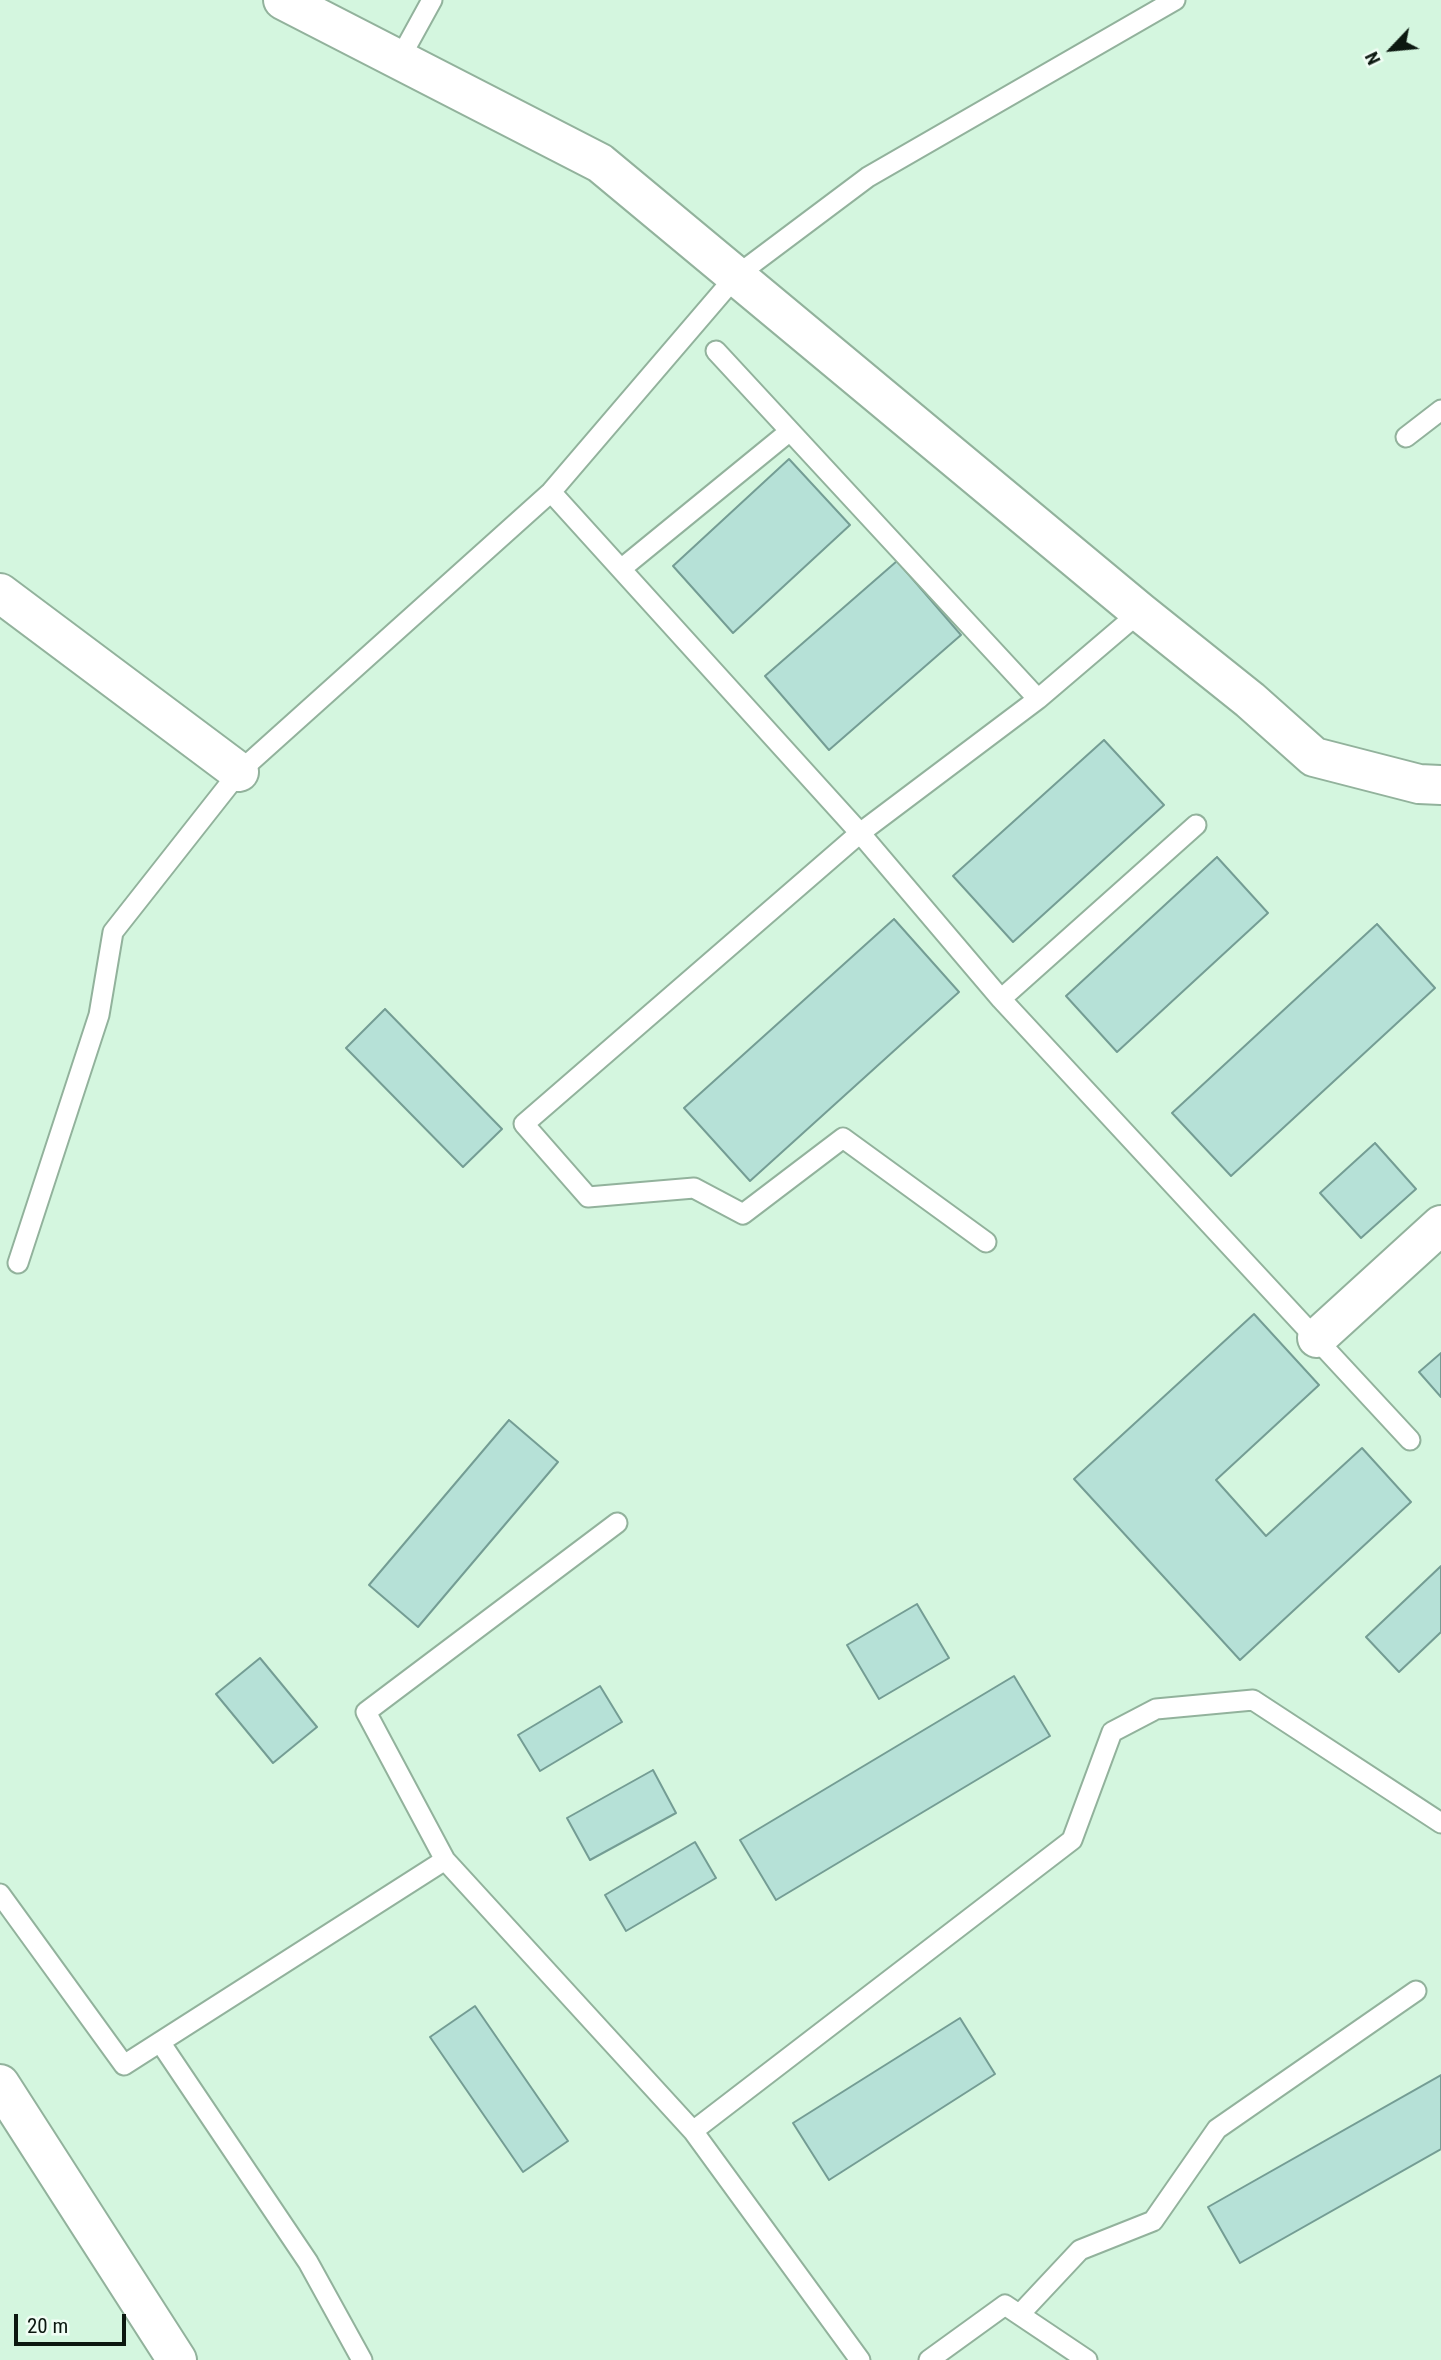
<!DOCTYPE html>
<html>
<head>
<meta charset="utf-8">
<style>
  body { margin:0 }
  #map { position:relative; width:1441px; height:2360px; overflow:hidden; background:#d4f6df; font-family:"Roboto Condensed",sans-serif }
  canvas { display:block }
  .north { position:absolute; left:1357px; top:14px; width:70px; height:70px; -webkit-text-stroke:5px #f0fdf4; paint-order:stroke; rotate:244deg; font-size:19px; font-weight:700; line-height:28px; text-align:center; color:#0c1810 }
  .north::after { content:''; display:block; margin:auto; width:24px; height:32px; background:#0c1810; clip-path:polygon(50% 0,100% 100%,50% 72%,0 100%) }
  .scale { position:absolute; left:14px; top:2314px; width:112px; height:32px; box-sizing:border-box; border:4px solid #0c1810; border-top:0; padding-left:9px; font-size:21px; line-height:24px; white-space:nowrap; color:#0c1810; -webkit-text-stroke:5px #f0fdf4; paint-order:stroke }
</style>
</head>
<body>
<div id="map">
<canvas width="1441" height="2360"></canvas>
<div class="north">N</div>
<div class="scale">20 m</div>
</div>
<script>
const ctx = document.querySelector('canvas').getContext('2d');
ctx.lineJoin = 'round';
function fillPath(path, color) { ctx.fillStyle = color; ctx.fill(path, 'evenodd'); }
const poly = rows => new Path2D(rows.map(r => 'M' + r).join(''));
function strokePath(path, color, width, dash) { ctx.strokeStyle = color; ctx.lineWidth = width; ctx.lineCap = dash ? 'butt' : 'round'; ctx.setLineDash(dash || []); ctx.stroke(path); }
const building = poly([
  [789,459,850,525,733,633,673,566,789,459],
  [897,561,961,635,829,750,765,676,897,561],
  [1104,740,1164,805,1013,942,953,876,1104,740],
  [1217,857,1268,913,1117,1052,1066,996,1217,857],
  [894,919,959,992,750,1181,684,1108,894,919],
  [1377,924,1435,988,1231,1176,1172,1113,1377,924],
  [385,1009,502,1129,463,1167,346,1048,385,1009],
  [1375,1143,1416,1189,1361,1238,1320,1193,1375,1143],
  [1254,1314,1319,1385,1216,1480,1266,1536,1362,1448,1411,1502,1240,1660,1074,1479,1254,1314],
  [1441,1353,1441,1397,1419,1372,1441,1353],
  [509,1420,558,1462,418,1627,369,1585,509,1420],
  [1441,1566,1441,1632,1399,1672,1366,1637,1441,1566],
  [917,1604,949,1658,879,1699,847,1645,917,1604],
  [260,1658,317,1727,273,1763,216,1694,260,1658],
  [1014,1676,1050,1736,776,1900,740,1840,1014,1676],
  [600,1686,622,1722,540,1771,518,1735,600,1686],
  [653,1770,676,1813,590,1860,567,1818,653,1770],
  [695,1842,716,1878,626,1931,605,1895,695,1842],
  [475,2006,568,2141,523,2172,430,2037,475,2006],
  [960,2018,995,2074,829,2180,793,2123,960,2018],
  [1441,2075,1441,2149,1240,2263,1208,2207,1441,2075]
]);
fillPath(building, '#b6e1d7');
strokePath(building, '#749d94', 2);
const lane = poly([
  [399,60,432,0],
  [716,351,1038,699],
  [1406,437,1441,410],
  [551,492,860,833,1001,999,1410,1440],
  [621,569,790,431],
  [1001,999,1196,825],
  [986,1242,843,1138,743,1214,694,1188,588,1197,524,1124,860,833,1038,699,1140,612],
  [18,1263,99,1015,113,932,239,772,551,492,736,276,868,177,1175,0],
  [445,1860,366,1712,617,1523],
  [0,1894,124,2065,445,1860,693,2131,1072,1840,1112,1732,1156,1709,1253,1700,1441,1823],
  [160,2042,308,2262,362,2360],
  [693,2131,860,2360],
  [1020,2314,1080,2250,1153,2221,1217,2129,1416,1991],
  [929,2360,1005,2305,1087,2360]
]);
const street = poly([
  [283,0,600,163,1140,612,1250,700,1314,757,1419,784,1441,785],
  [0,593,239,772],
  [1317,1338,1441,1225],
  [0,2084,177,2360]
]);
strokePath(lane, '#92b29c', 23);
strokePath(street, '#92b29c', 42);
strokePath(lane, '#fff', 19);
strokePath(street, '#fff', 38);
</script>
</body>
</html>
